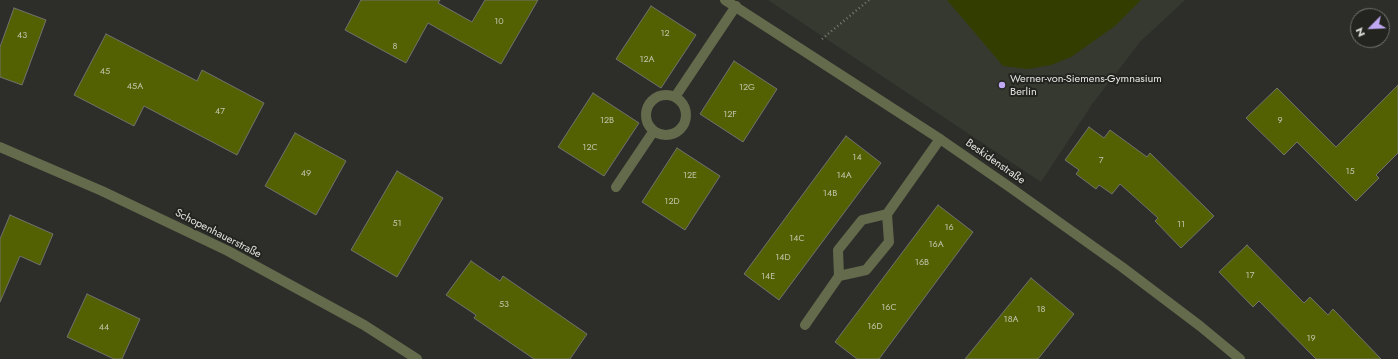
<!DOCTYPE html>
<html>
<head>
<meta charset="utf-8">
<style>
  body { margin:0 }
  #map { position:relative; width:1398px; height:359px; overflow:hidden; background:#2d2e2a; font-family:Jost,sans-serif }
  canvas { display:block }
  .north { position:absolute; left:1350px; top:8px; width:40px; height:40px; box-sizing:border-box; background:#232420; border:1px solid #71726e; border-radius:50%; rotate:246deg; font-size:11px; font-weight:700; line-height:16px; text-align:center; color:#e5e6e3 }
  .north::after { content:''; display:block; margin:auto; width:14px; height:18px; background:#c0a8f3; clip-path:polygon(50% 0,100% 100%,50% 72%,0 100%) }
</style>
</head>
<body>
<div id="map">
<canvas width="1398" height="359"></canvas>
<div class="north">N</div>
</div>
<script>
const ctx = document.querySelector('canvas').getContext('2d');
ctx.lineJoin = 'round';
function fillPath(path, color) { ctx.fillStyle = color; ctx.fill(path, 'evenodd'); }
const poly = rows => new Path2D(rows.map(r => 'M' + r).join(''));
function strokePath(path, color, width, dash) { ctx.strokeStyle = color; ctx.lineWidth = width; ctx.lineCap = dash ? 'butt' : 'round'; ctx.setLineDash(dash || []); ctx.stroke(path); }
function label(font, color, halo, rows, align = 'center') {
  ctx.font = font + ' Jost,sans-serif'; ctx.lineWidth = 4; ctx.setLineDash([]); ctx.textBaseline = 'middle'; ctx.strokeStyle = halo; ctx.fillStyle = color; for (const [text, x, y, turn = 0] of rows) {
    ctx.save(); ctx.translate(x, y); ctx.rotate((+turn || 0) * Math.PI / 180); ctx.textAlign = isNaN(turn) ? turn : align; if (halo) ctx.strokeText(text, 0, 0); ctx.fillText(text, 0, 0); ctx.restore();
  }
}
fillPath(poly([
  [768,0,1185,0,1140,42,1120,68,1093,103,1041,182]
]), '#36392f');
fillPath(poly([
  [947,0,1141,0,1115,26,1071,57,1051,65,1027,69,1003,66]
]), '#343d00');
const building = poly([
  [361,0,440,0,438,3,472,22,485,0,538,0,501,64,428,23,406,63,345,30,361,0],
  [651,6,696,35,661,88,616,59,651,6],
  [14,8,46,20,22,85,0,77,0,47,14,8],
  [106,34,197,81,202,70,264,103,237,155,144,106,134,126,74,95,106,34],
  [734,61,777,89,743,142,700,114,734,61],
  [1398,85,1398,153,1376,175,1379,178,1356,201,1297,142,1284,155,1246,118,1277,88,1336,147,1398,85],
  [593,93,639,123,604,176,558,147,593,93],
  [1089,127,1104,138,1110,130,1147,157,1150,153,1214,216,1181,248,1155,221,1158,218,1120,184,1112,194,1099,185,1096,189,1076,174,1079,170,1065,160,1089,127],
  [295,133,346,161,316,215,265,186,295,133],
  [846,136,881,163,779,300,744,274,846,136],
  [677,148,720,176,685,230,642,202,677,148],
  [397,171,443,198,397,277,351,250,397,171],
  [938,205,973,232,879,359,857,359,835,342,938,205],
  [10,215,53,234,40,265,20,256,0,302,0,239,10,215],
  [1247,245,1304,303,1310,297,1328,315,1333,309,1381,359,1316,359,1259,301,1253,307,1219,272,1247,245],
  [471,261,500,281,503,276,587,334,570,359,534,359,474,318,476,315,446,295,471,261],
  [1031,278,1074,314,1038,359,965,359,1031,278],
  [87,294,140,319,122,359,114,359,67,337,87,294]
]);
fillPath(building, '#546102');
strokePath(building, '#71726d', 1);
strokePath(poly([
  [822,39,869,0]
]), '#797a77', 2.5, [1, 3]);
strokePath(poly([
  '646 115a20 20 0 1 1 40 0a20 20 0 1 1-40 0Z',
  [675,97,736,6],
  [616,187,653,132],
  [887,214,889,242,866,270,839,276,838,250,862,220,887,214,940,139],
  [805,325,839,276]
]), '#646b4c', 10);
strokePath(poly([
  [725,0,940,139,1011,188,1122,267,1200,326,1240,359],
  [0,147,102,191,228,251,364,325,417,359]
]), '#646b4c', 10);
for (const [x, y, r, color] of [
  [1002,85,4,"#c0a8f3"]
]) { const dot = new Path2D(); dot.arc(x, y, r, 0, 2 * Math.PI); ctx.fillStyle = color; ctx.fill(dot); strokePath(dot, '#232420', 1.5); }
label('9px', '#c1c5ab', null, [
  ["10",499,22],
  ["12",665,34],
  ["43",22,36],
  ["8",395,47],
  ["12A",647,60],
  ["45",105,72],
  ["45A",135,87],
  ["12G",747,88],
  ["47",220,112],
  ["12F",730,115],
  ["12B",607,121],
  ["9",1280,121],
  ["12C",590,148],
  ["14",857,158],
  ["7",1101,161],
  ["15",1350,172],
  ["49",306,174],
  ["12E",690,176],
  ["14A",844,176],
  ["14B",830,194],
  ["12D",672,202],
  ["51",397,224],
  ["11",1181,225],
  ["16",949,228],
  ["14C",797,239],
  ["16A",936,245],
  ["14D",783,258],
  ["16B",922,263],
  ["17",1250,276],
  ["14E",768,277],
  ["53",504,305],
  ["16C",889,308],
  ["18",1041,310],
  ["18A",1011,320],
  ["16D",875,327],
  ["44",104,328],
  ["19",1311,339]
]);
label('11px', '#e5e6e3', '#232420', [
  ["Werner-von-Siemens-Gymnasium",1010,79],
  ["Berlin",1010,92]
], 'left');
label('11px', '#e5e6e3', '#232420', [
  ["Beskidenstraße",995,162,35],
  ["Schopenhauerstraße",218,234,27]
]);
</script>
</body>
</html>
